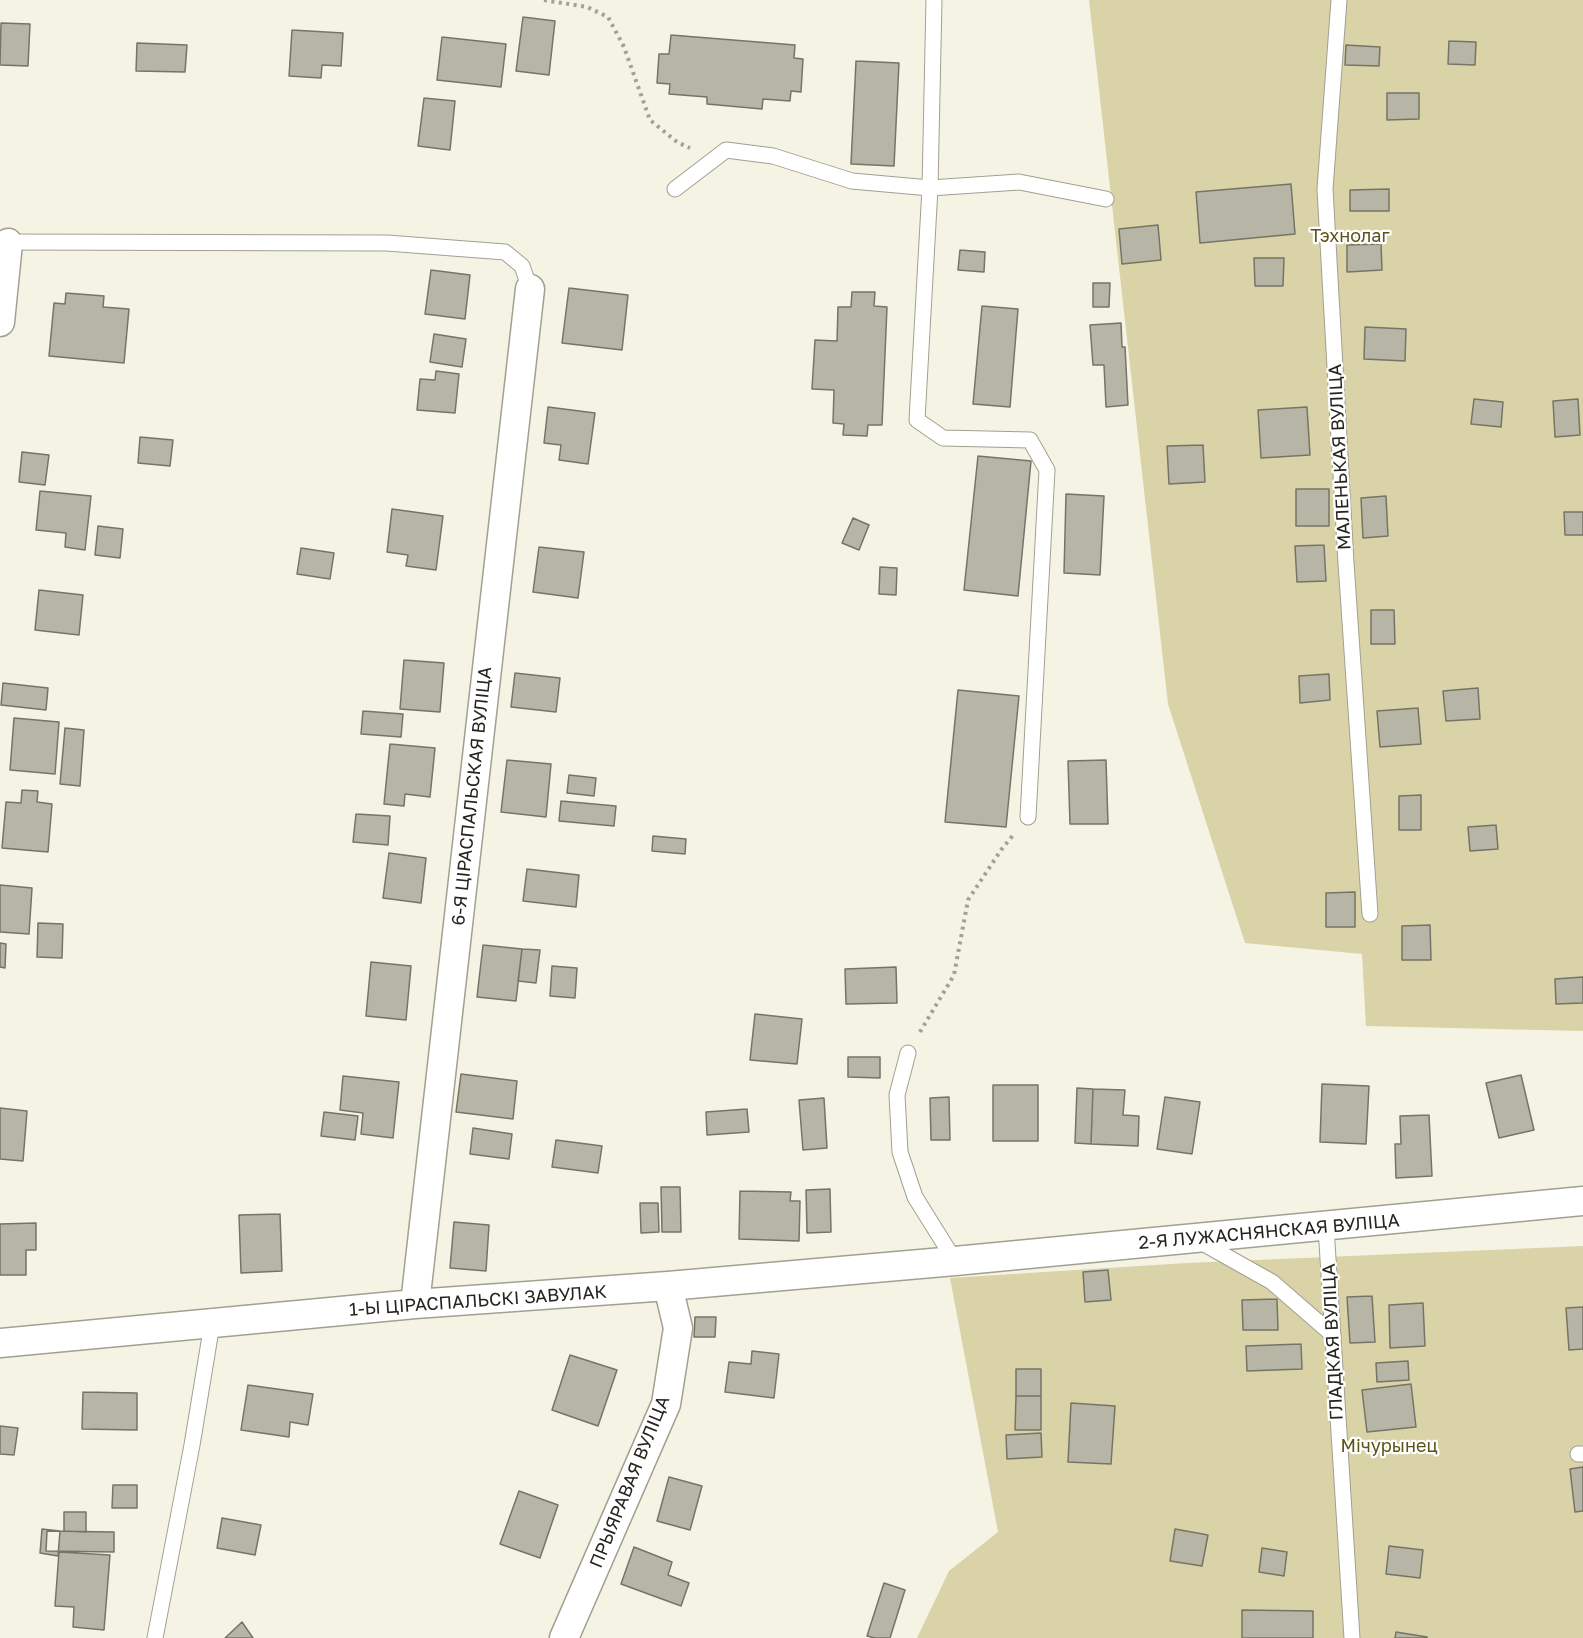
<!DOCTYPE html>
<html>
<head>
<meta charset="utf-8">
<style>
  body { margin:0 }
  canvas { display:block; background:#f5f3e3 }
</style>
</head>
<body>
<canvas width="1583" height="1638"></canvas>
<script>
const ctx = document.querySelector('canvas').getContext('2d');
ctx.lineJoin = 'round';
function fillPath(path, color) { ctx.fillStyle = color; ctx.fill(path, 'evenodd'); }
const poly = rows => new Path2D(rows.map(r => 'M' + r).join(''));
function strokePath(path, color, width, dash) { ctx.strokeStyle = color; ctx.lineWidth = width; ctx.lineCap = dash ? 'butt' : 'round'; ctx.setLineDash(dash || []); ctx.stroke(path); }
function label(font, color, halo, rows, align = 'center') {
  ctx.font = font + ' "Golos Text",sans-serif'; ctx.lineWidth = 4.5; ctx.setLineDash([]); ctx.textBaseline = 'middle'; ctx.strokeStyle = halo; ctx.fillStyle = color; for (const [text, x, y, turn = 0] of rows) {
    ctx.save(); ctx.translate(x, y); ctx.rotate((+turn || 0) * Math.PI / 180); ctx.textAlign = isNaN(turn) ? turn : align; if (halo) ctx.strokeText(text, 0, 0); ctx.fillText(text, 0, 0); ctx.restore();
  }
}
fillPath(poly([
  [1089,0,1583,0,1583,1031,1366,1026,1362,954,1245,943,1168,704],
  [1583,1246,1583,1638,917,1638,949,1571,998,1532,950,1278,1187,1263]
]), '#dad3a7');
const building = poly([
  [523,17,555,21,549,75,516,71,523,17],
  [1,23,30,24,28,66,0,65,1,23],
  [292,30,343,33,341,66,322,65,321,78,289,76,292,30],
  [671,35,795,45,794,58,803,59,801,92,791,91,790,101,763,99,762,109,707,104,707,97,669,94,670,84,657,83,659,54,669,54,671,35],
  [442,37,506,44,501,87,437,80,442,37],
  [1449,41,1476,42,1475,65,1448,64,1449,41],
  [137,43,187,45,185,72,136,71,137,43],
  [1346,45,1380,47,1379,66,1345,65,1346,45],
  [856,61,899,63,894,166,851,164,856,61],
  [1387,93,1419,93,1419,119,1387,120,1387,93],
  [424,98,455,101,450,150,418,146,424,98],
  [1291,184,1295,234,1200,243,1196,192,1291,184],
  [1389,189,1389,211,1350,211,1350,190,1389,189],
  [1158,225,1161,260,1122,264,1119,229,1158,225],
  [1381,244,1382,270,1347,272,1347,245,1381,244],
  [960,250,985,252,984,272,958,270,960,250],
  [1254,258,1284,258,1283,286,1255,286,1254,258],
  [431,270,470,275,465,319,425,314,431,270],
  [1093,283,1110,283,1109,307,1093,307,1093,283],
  [569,288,628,295,622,350,562,343,569,288],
  [852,292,875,292,874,306,887,307,882,425,868,425,867,436,843,435,844,424,833,423,834,390,812,389,815,340,837,341,838,307,851,307,852,292],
  [66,293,104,296,103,307,129,309,124,363,49,356,54,303,65,304,66,293],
  [982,306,1018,309,1010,407,973,404,982,306],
  [1121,323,1122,347,1125,347,1128,405,1106,407,1104,365,1093,365,1090,325,1121,323],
  [1365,327,1406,329,1405,361,1364,359,1365,327],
  [434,334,466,339,462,367,430,362,434,334],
  [436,371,459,374,455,413,417,410,420,379,435,380,436,371],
  [1474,399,1503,402,1501,427,1471,424,1474,399],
  [1578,399,1580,435,1555,437,1553,401,1578,399],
  [548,407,595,413,588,464,559,460,561,445,544,443,548,407],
  [1307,407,1310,455,1261,458,1258,410,1307,407],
  [140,437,173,440,170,466,138,463,140,437],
  [1203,445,1205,482,1169,484,1167,446,1203,445],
  [22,452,49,455,45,485,19,482,22,452],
  [978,456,1031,461,1018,596,964,590,978,456],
  [1296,489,1329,489,1329,526,1296,526,1296,489],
  [40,491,91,496,85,550,65,547,66,533,36,530,40,491],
  [1066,494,1104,496,1100,575,1064,573,1066,494],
  [1386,496,1388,536,1363,538,1361,498,1386,496],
  [392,509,443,516,436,570,406,566,408,555,387,552,392,509],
  [1564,512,1583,512,1583,535,1565,535,1564,512],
  [853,518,869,525,859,550,842,543,853,518],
  [98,526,123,529,120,558,95,555,98,526],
  [1324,545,1326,581,1297,582,1295,546,1324,545],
  [539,547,584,552,578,598,533,592,539,547],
  [301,548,334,553,330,579,297,574,301,548],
  [880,567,897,568,896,595,879,594,880,567],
  [39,590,83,595,79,635,35,630,39,590],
  [1371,610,1394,610,1395,644,1371,644,1371,610],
  [404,660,444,663,440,712,400,709,404,660],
  [515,673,560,678,556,712,511,707,515,673],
  [1329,674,1330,700,1300,703,1299,676,1329,674],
  [3,683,48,688,46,710,1,705,3,683],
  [1478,688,1480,719,1446,721,1443,691,1478,688],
  [958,690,1019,696,1006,827,945,822,958,690],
  [1418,708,1421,744,1380,747,1377,711,1418,708],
  [363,711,403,714,401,737,361,734,363,711],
  [14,718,59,722,55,774,10,770,14,718],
  [65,728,84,730,80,786,60,784,65,728],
  [390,744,435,748,430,797,405,794,404,806,384,804,390,744],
  [507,760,551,764,546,817,501,812,507,760],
  [1106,760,1108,824,1070,824,1068,761,1106,760],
  [569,775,596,778,594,796,567,793,569,775],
  [22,790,38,791,37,802,52,804,48,852,2,848,6,802,21,803,22,790],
  [1421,795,1421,830,1399,830,1399,796,1421,795],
  [561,801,616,806,614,826,559,821,561,801],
  [356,814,390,816,388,845,353,842,356,814],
  [1496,825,1498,849,1470,851,1468,827,1496,825],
  [653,836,686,839,685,854,652,851,653,836],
  [389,853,426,858,421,903,383,898,389,853],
  [527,869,579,875,576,907,523,901,527,869],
  [0,885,32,888,29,934,0,932,0,885],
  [1355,892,1355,927,1326,927,1326,893,1355,892],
  [38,923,63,924,62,958,37,957,38,923],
  [1430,925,1431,960,1402,960,1402,926,1430,925],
  [0,943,6,944,5,968,0,967,0,943],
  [483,945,522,949,516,1001,477,997,483,945],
  [522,949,540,950,536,983,518,981,522,949],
  [371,962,411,966,406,1020,366,1016,371,962],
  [552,966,577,968,575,998,550,996,552,966],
  [896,967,897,1003,846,1004,845,969,896,967],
  [1583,977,1583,1003,1556,1004,1555,979,1583,977],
  [755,1014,802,1019,797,1064,750,1060,755,1014],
  [848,1057,880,1057,880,1078,848,1077,848,1057],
  [461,1074,517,1081,513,1119,456,1112,461,1074],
  [1521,1075,1534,1130,1499,1138,1486,1083,1521,1075],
  [343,1076,399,1082,393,1138,361,1134,363,1113,340,1110,343,1076],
  [1322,1084,1369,1086,1366,1144,1320,1142,1322,1084],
  [993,1085,1038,1085,1038,1141,993,1141,993,1085],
  [1077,1088,1093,1089,1091,1144,1075,1143,1077,1088],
  [1093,1089,1125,1090,1123,1115,1139,1116,1138,1146,1091,1144,1093,1089],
  [949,1097,950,1140,931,1140,930,1098,949,1097],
  [1165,1097,1200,1102,1192,1154,1157,1149,1165,1097],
  [824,1098,827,1148,803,1150,799,1100,824,1098],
  [0,1108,27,1111,23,1161,0,1159,0,1108],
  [747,1109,749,1132,707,1135,706,1112,747,1109],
  [324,1112,358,1116,355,1140,321,1136,324,1112],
  [1429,1115,1432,1176,1396,1178,1395,1144,1401,1144,1400,1116,1429,1115],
  [473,1128,512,1134,509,1159,470,1154,473,1128],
  [556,1140,602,1146,598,1173,552,1167,556,1140],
  [661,1187,680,1187,681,1232,662,1232,661,1187],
  [830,1189,831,1232,807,1233,806,1190,830,1189],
  [740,1191,791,1192,790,1201,800,1201,799,1241,739,1239,740,1191],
  [640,1203,658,1203,659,1232,641,1233,640,1203],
  [280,1214,282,1271,241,1273,239,1215,280,1214],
  [454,1222,489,1225,486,1271,450,1268,454,1222],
  [36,1223,36,1250,26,1250,26,1275,0,1275,0,1224,36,1223],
  [1108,1270,1111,1300,1085,1302,1083,1272,1108,1270],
  [1372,1296,1375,1342,1350,1343,1347,1297,1372,1296],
  [1277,1299,1278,1330,1243,1330,1242,1300,1277,1299],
  [1423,1303,1425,1346,1390,1348,1389,1305,1423,1303],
  [1583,1307,1583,1349,1569,1350,1566,1308,1583,1307],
  [695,1317,716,1317,715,1337,694,1337,695,1317],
  [1301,1344,1302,1369,1247,1371,1246,1346,1301,1344],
  [752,1351,779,1354,774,1398,725,1392,729,1362,751,1364,752,1351],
  [570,1355,617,1370,598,1426,552,1410,570,1355],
  [1408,1361,1409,1380,1377,1382,1376,1363,1408,1361],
  [1016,1369,1041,1369,1041,1396,1016,1396,1016,1369],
  [1411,1384,1416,1427,1367,1432,1362,1390,1411,1384],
  [248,1385,313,1394,308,1425,290,1422,289,1437,241,1430,248,1385],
  [83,1392,137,1393,137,1430,82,1429,83,1392],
  [1016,1396,1041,1396,1041,1430,1015,1430,1016,1396],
  [1071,1403,1115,1406,1111,1464,1068,1462,1071,1403],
  [0,1426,18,1428,14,1455,0,1454,0,1426],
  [1041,1433,1042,1457,1007,1459,1006,1435,1041,1433],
  [1583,1467,1583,1511,1575,1512,1570,1469,1583,1467],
  [669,1477,702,1486,690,1530,657,1521,669,1477],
  [113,1485,137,1485,137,1508,112,1508,113,1485],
  [519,1491,558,1505,540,1558,500,1544,519,1491],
  [64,1512,86,1512,86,1532,64,1531,64,1512],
  [222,1518,261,1525,255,1555,217,1548,222,1518],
  [42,1529,60,1531,58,1556,40,1553,42,1529],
  [1175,1529,1208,1535,1202,1566,1170,1561,1175,1529],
  [47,1531,114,1532,114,1552,46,1551,47,1531],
  [1389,1546,1423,1550,1420,1578,1386,1574,1389,1546],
  [634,1547,672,1562,668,1575,689,1583,681,1606,621,1584,634,1547],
  [1262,1548,1287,1552,1284,1576,1259,1572,1262,1548],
  [59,1552,110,1555,104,1630,73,1627,74,1607,55,1606,59,1552],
  [884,1583,905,1590,890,1638,875,1638,867,1636,884,1583],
  [1242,1610,1313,1611,1313,1638,1242,1638,1242,1610],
  [242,1622,253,1638,225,1638,242,1622],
  [1396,1632,1427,1637,1427,1638,1395,1638,1396,1632]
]);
fillPath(building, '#b7b5a6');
strokePath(building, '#767466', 1.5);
const service = poly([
  [934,0,930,188,917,420,943,438,1030,440,1047,470,1028,817],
  [1339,0,1325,189,1346,563,1370,914],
  [675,189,726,150,773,156,852,181,930,188,1019,182,1106,199],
  [3,242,387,243,505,252,522,266,530,289],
  [908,1053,897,1095,900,1152,915,1197,955,1261],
  [1326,1227,1352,1638],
  [1199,1241,1272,1282,1333,1335],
  [1578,1454,1583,1454],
  [155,1638,192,1445,212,1324]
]);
const minor = poly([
  [0,322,8,243],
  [415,1304,530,289],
  [0,1343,415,1304,668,1286,955,1261,1583,1201],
  [564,1638,666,1404,678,1328,668,1286]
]);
strokePath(service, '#a2a091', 17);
strokePath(minor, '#a2a091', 31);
strokePath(poly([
  [544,0,587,7,608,17,624,47,650,120,677,142,690,148],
  [920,1032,954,975,968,900,1001,850,1014,834]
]), '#a3a195', 4, [3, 4.5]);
strokePath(service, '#fff', 15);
strokePath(minor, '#fff', 28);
label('18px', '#5c5318', '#fff', [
  ["Тэхнолаг",1350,236],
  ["Мічурынец",1389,1446]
]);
label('18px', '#25241e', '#fff', [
  ["МАЛЕНЬКАЯ ВУЛІЦА",1340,457,-93],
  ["6-Я ЦІРАСПАЛЬСКАЯ ВУЛІЦА",472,796,-84],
  ["2-Я ЛУЖАСНЯНСКАЯ ВУЛІЦА",1269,1232,-5],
  ["1-Ы ЦІРАСПАЛЬСКІ ЗАВУЛАК",478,1301,-4],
  ["ГЛАДКАЯ ВУЛІЦА",1333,1342,-93],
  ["ПРЫЯРАВАЯ ВУЛІЦА",630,1482,-68]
]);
</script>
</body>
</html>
